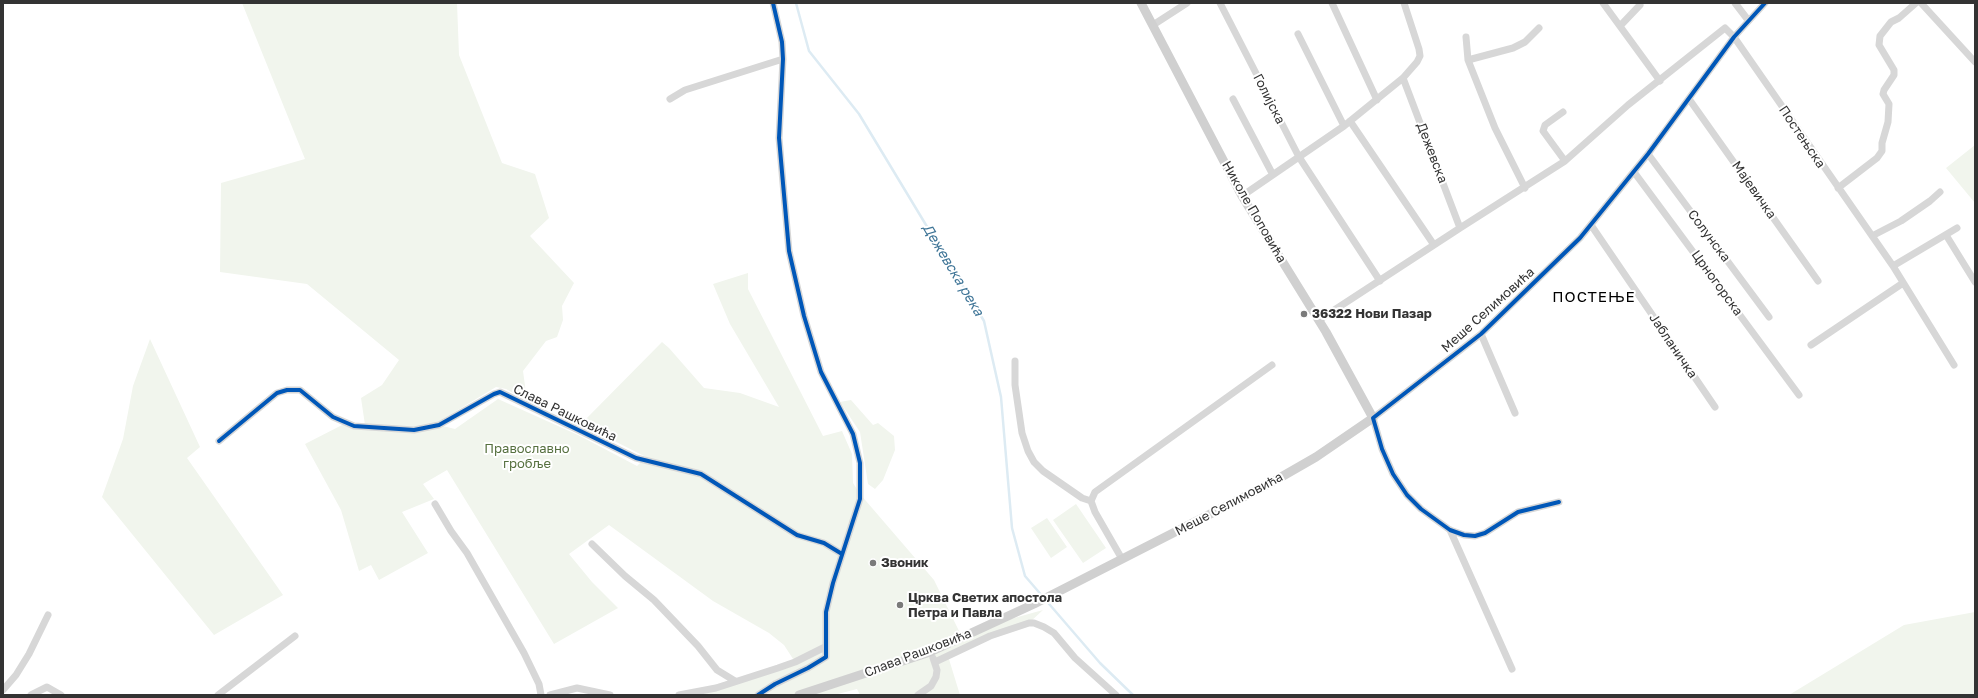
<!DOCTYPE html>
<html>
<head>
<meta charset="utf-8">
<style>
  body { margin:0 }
  #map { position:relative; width:1978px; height:698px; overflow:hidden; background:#fff; font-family:"Golos Text",sans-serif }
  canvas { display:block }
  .frame { position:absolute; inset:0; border:4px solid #333; pointer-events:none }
</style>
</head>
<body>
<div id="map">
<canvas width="1978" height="698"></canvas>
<div class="frame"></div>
</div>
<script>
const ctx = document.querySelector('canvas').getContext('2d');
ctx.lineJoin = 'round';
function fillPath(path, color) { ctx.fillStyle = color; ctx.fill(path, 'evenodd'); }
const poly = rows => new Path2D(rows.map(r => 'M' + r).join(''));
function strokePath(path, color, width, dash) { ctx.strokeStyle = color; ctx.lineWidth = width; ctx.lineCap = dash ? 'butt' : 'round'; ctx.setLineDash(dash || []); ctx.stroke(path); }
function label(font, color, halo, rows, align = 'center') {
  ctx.font = font + ' "Golos Text",sans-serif'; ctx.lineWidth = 4; ctx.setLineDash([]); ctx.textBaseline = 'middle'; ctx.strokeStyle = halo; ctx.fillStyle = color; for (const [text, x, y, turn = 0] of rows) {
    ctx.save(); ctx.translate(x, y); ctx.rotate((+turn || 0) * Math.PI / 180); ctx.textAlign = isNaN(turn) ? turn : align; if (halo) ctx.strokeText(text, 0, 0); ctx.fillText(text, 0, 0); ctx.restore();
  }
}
fillPath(poly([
  [242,3,457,3,459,55,502,163,535,174,549,218,530,236,574,283,562,306,563,320,557,337,546,341,523,371,526,393,524,399,506,389,496,387,438,422,416,427,365,425,361,398,382,385,399,360,307,284,220,272,221,183,305,159],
  [1975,145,1975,203,1946,168],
  [748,273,748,289,823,436,842,431,852,454,853,483,860,494,934,580,960,633,1043,610,1029,623,948,656,960,695,860,695,857,689,834,695,679,695,795,662,784,645,769,633,713,601,609,525,569,554,592,582,618,608,554,644,447,470,423,484,434,499,402,512,428,553,379,580,371,565,359,571,341,510,305,444,346,423,416,430,439,425,455,429,498,399,578,435,637,466,646,457,581,424,662,342,669,348,704,388,740,393,779,407,730,324,713,284],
  [150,339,200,447,187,458,283,595,214,635,102,497,123,439,133,386],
  [851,400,873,425,878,423,894,436,895,450,883,480,875,489,868,484,860,432,840,402],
  [1076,504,1106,548,1083,563,1053,520],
  [1047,518,1067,547,1051,558,1031,528],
  [1975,612,1975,695,1789,695,1904,625]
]), '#f1f5ed');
strokePath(poly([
  [796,3,809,51,859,114,984,321,1001,397,1012,528,1025,576,1100,663,1133,695]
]), '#ddebf3', 2.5);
strokePath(poly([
  [1220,3,1299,157,1380,281],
  [1332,3,1377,100],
  [1603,3,1660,81],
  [1735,3,1748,20],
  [1921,3,1975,62],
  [1153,25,1187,3],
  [1620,26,1640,5],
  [1298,34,1344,126],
  [1466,37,1468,60,1495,128,1525,188],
  [1468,60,1513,48,1525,42,1539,28],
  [670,99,685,90,783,59],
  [1233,99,1273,175],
  [1689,99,1818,281],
  [1563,112,1545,125,1543,131,1565,161],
  [1350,121,1434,245],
  [1648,154,1769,317],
  [1634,172,1799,395],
  [1838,188,1877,158,1882,151,1882,143,1888,122,1889,104,1883,94,1884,90,1894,75,1894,70,1879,45,1880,36,1891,22,1899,18,1916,3],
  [1242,196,1344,126,1403,78,1417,62,1420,56,1419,49,1404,3],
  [1591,225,1715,407],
  [1460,228,1565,161,1628,105,1725,28,1734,37,1893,266,1954,365],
  [1946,235,1975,282],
  [1872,236,1901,221,1930,201,1940,192],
  [1893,266,1957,228],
  [1319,320,1460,228,1403,78],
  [1481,334,1515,413],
  [1811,345,1903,283],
  [1015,361,1015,385,1022,433,1028,451,1034,462,1043,471,1082,498,1091,501],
  [219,441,277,393,287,390,300,390,333,417,354,426,414,430,439,425,494,394,500,392,636,458,701,474,797,535,824,543,842,554],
  [1559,502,1518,512,1485,533,1475,536,1464,535,1450,530,1421,509,1407,495,1393,474,1382,449,1373,418,1481,334,1580,238,1648,154,1734,37,1765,3],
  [435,504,451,531,467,553,524,653,539,684,541,695],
  [1450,530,1512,669],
  [592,544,625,576,654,600,698,646,717,670,735,681],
  [1122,559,1095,512,1091,501,1095,492,1272,365],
  [935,662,990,636,1029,623,1034,623,1044,627,1054,633,1075,658,1116,695],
  [3,690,16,675,29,654,48,615],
  [31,695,47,687,61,695],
  [218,695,295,636],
  [550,695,577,688,610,695],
  [679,695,716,688,778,668,795,662,825,647],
  [758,695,775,684,808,668,826,657,826,612,833,583,860,499,860,463,853,434,821,372,804,316,789,251,779,138,783,59,782,42,773,3],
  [918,695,931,686,936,677,937,670,933,658]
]), '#d7d7d7', 7);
strokePath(poly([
  [799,695,930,652,1034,604,1269,484,1316,457,1373,418,1326,332,1242,196,1141,3]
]), '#d0d0d0', 9);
strokePath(poly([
  [219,441,277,393,287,390,300,390,333,417,354,426,414,430,439,425,494,394,500,392,636,458,701,474,797,535,824,543,842,554],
  [1559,502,1518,512,1485,533,1475,536,1464,535,1450,530,1421,509,1407,495,1393,474,1382,449,1373,418,1481,334,1580,238,1648,154,1734,37,1765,3],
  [758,695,775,684,808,668,826,657,826,612,833,583,860,499,860,463,853,434,821,372,804,316,789,251,779,138,783,59,782,42,773,3]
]), '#0057b8', 4);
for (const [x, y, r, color] of [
  [1304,314,4,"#7a7a7a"],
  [873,563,4,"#7a7a7a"],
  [900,605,4,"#7a7a7a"]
]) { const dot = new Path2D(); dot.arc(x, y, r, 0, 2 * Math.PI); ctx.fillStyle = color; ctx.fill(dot); strokePath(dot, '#fff', 1.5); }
label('13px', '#333', '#fff', [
  ["Голијска",1269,99,63],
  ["Постењска",1802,137,56],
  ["Дежевска",1432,153,69],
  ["Мајевичка",1754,190,55],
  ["Николе Поповића",1254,212,60],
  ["Солунска",1709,236,53],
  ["Црногорска",1717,283,54],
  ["Меше Селимовића",1488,310,-42],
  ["Јабланичка",1673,346,56],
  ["Слава Рашковића",565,413,26],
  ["Меше Селимовића",1229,504,-28],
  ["Слава Рашковића",918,653,-21]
]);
label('bold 13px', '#333', '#fff', [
  ["36322 Нови Пазар",1312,314],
  ["Звоник",881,563],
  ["Црква Светих апостола",908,598],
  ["Петра и Павла",908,613]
], 'left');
label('13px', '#56703f', '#fff', [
  ["Православно",527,449],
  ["гробље",527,464]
]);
label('italic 14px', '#3f7597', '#fff', [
  ["Дежевска река",953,270,59]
]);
ctx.letterSpacing = '1px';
label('15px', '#000', '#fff', [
  ["ПОСТЕЊЕ",1594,297]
]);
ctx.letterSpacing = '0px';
</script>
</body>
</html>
